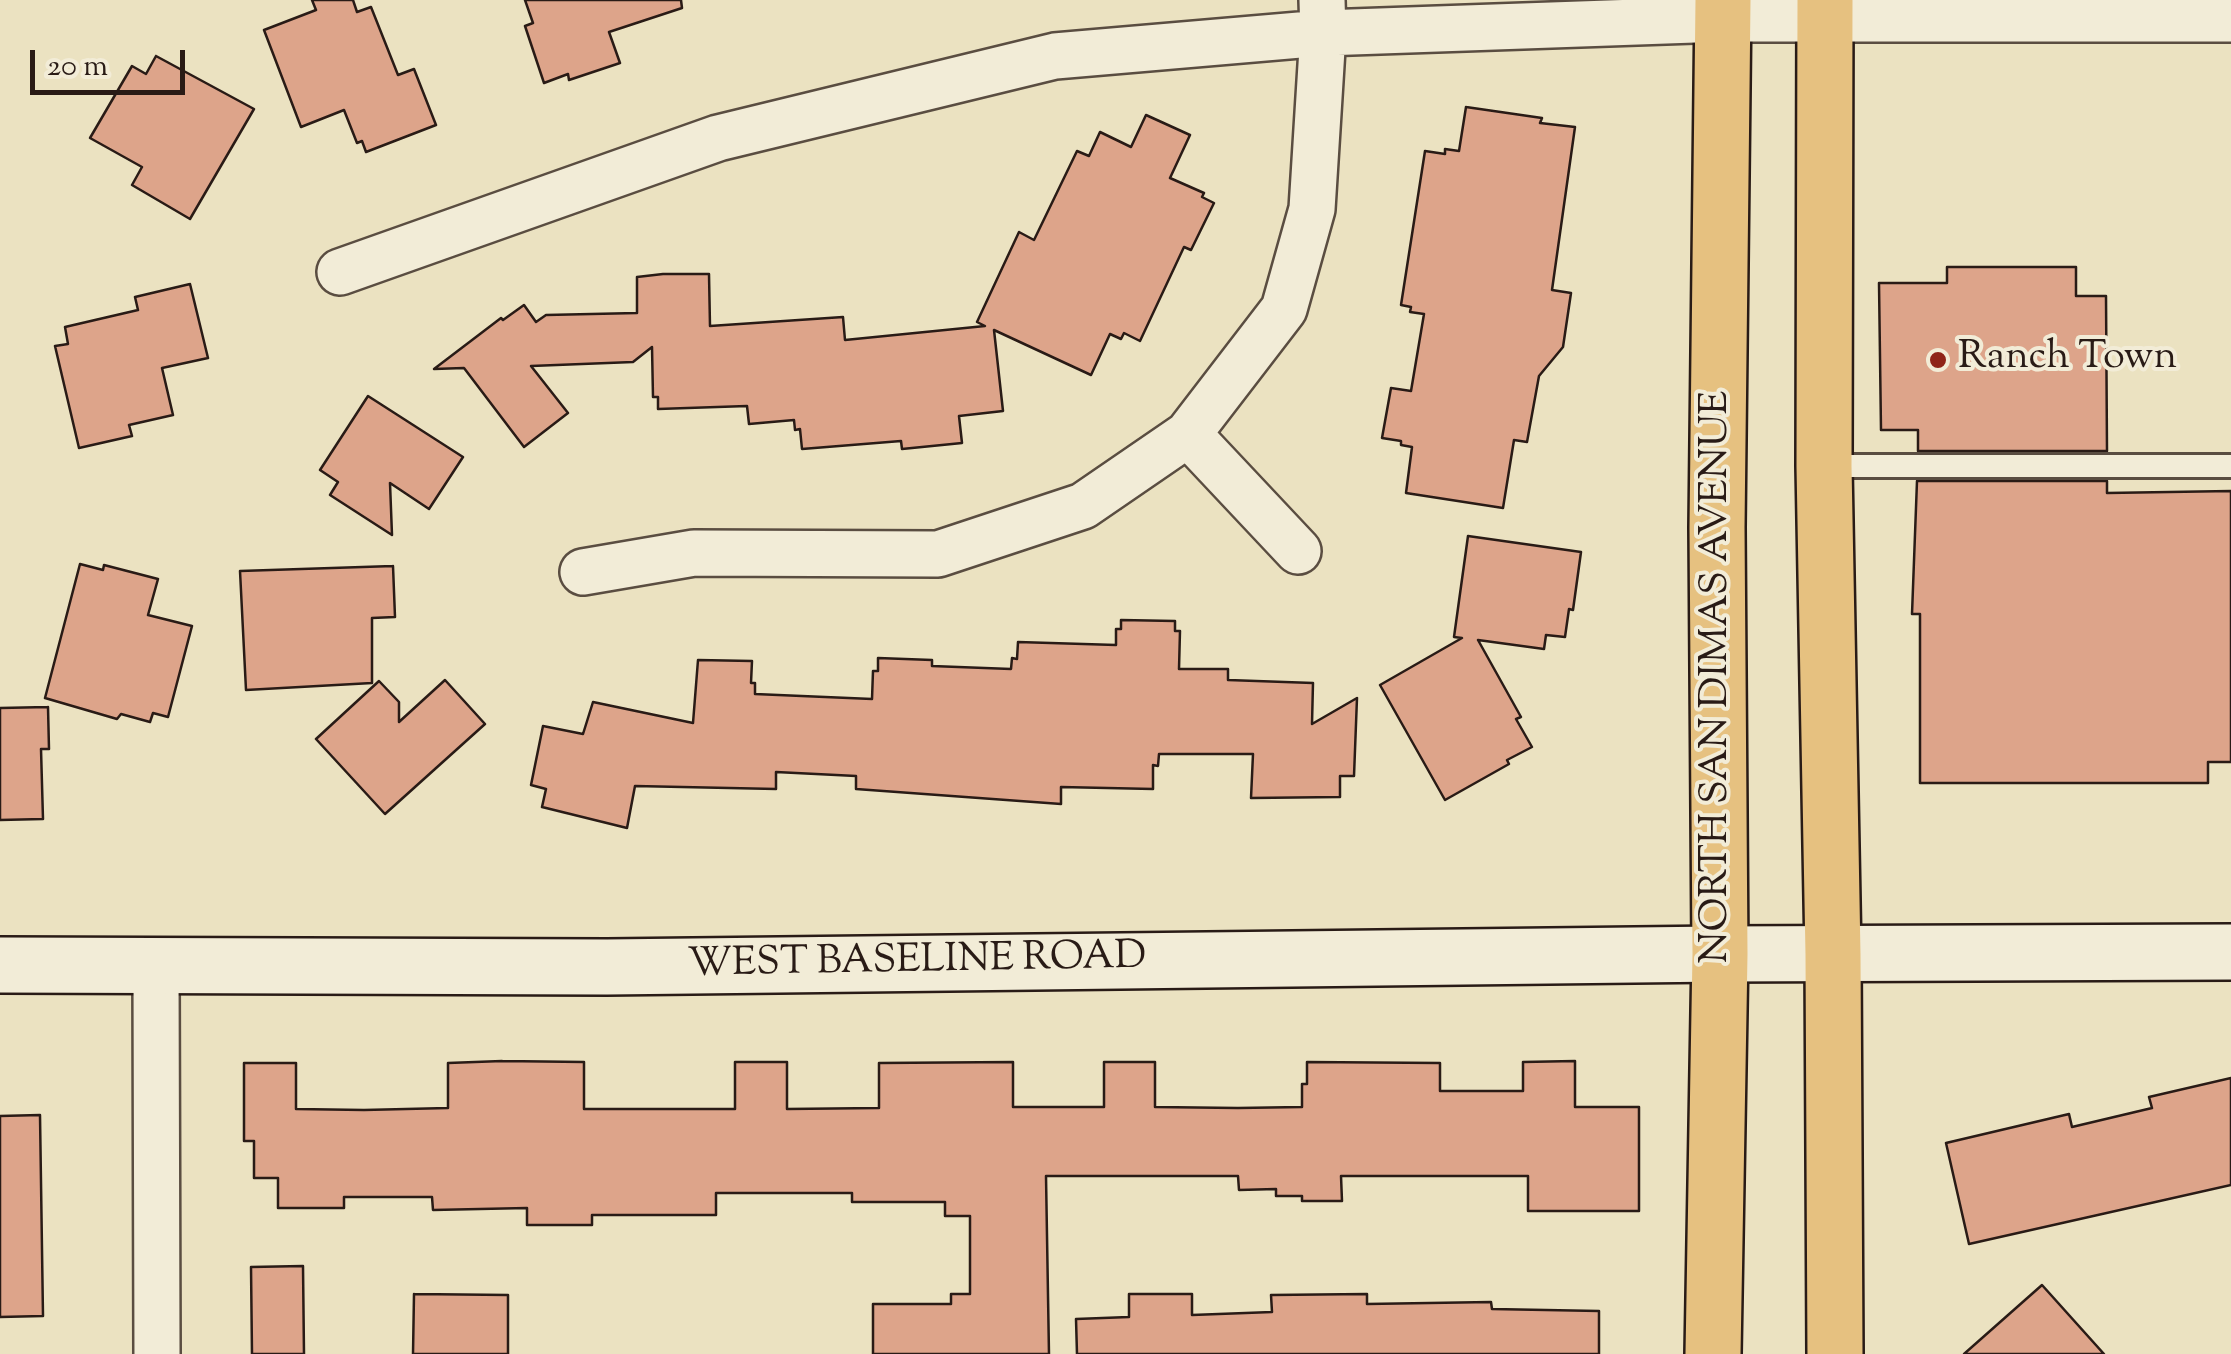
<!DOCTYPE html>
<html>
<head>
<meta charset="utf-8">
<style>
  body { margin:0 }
  #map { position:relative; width:2231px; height:1354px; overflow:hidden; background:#ebe2c1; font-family:"Sorts Mill Goudy",serif }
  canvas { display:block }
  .scale { position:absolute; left:30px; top:50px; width:155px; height:45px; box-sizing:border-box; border:5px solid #291b16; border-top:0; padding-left:12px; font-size:30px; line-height:35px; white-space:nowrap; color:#291b16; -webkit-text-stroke:8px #f2ecd7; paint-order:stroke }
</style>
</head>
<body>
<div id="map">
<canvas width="2231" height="1354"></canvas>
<div class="scale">20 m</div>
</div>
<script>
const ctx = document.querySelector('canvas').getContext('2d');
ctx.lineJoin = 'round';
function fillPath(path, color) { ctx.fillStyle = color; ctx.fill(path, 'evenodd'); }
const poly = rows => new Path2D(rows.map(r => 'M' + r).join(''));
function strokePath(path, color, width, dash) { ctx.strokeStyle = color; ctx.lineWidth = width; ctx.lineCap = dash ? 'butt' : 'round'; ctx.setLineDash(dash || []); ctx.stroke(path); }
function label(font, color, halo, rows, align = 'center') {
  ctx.font = font + ' "Sorts Mill Goudy",serif'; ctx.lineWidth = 8; ctx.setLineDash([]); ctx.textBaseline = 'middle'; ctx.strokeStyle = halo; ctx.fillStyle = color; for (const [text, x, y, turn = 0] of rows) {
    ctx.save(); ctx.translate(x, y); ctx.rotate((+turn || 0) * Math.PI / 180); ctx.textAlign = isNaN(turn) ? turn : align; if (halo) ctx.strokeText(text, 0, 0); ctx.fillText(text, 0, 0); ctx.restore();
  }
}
const building = poly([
  [312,0,353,0,357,12,371,7,398,75,414,69,436,125,366,152,362,141,357,143,344,110,301,127,264,30,316,10,312,0],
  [525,0,681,0,682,8,609,32,620,63,569,80,568,74,544,83,525,26,533,23,525,0],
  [156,56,254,109,190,219,132,185,142,167,90,138,132,66,146,74,156,56],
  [1466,107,1542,118,1540,123,1575,127,1552,290,1571,293,1563,347,1539,376,1527,442,1514,440,1503,508,1406,493,1412,447,1401,445,1401,441,1382,438,1391,388,1411,391,1424,314,1410,312,1411,307,1401,305,1425,151,1445,154,1445,149,1459,151,1466,107],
  [1146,115,1190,135,1170,178,1204,193,1202,197,1214,203,1191,250,1184,247,1140,341,1124,333,1121,339,1110,334,1091,375,994,330,1003,411,959,416,962,443,902,449,901,441,802,449,800,429,795,430,794,420,749,424,747,406,658,409,658,397,653,397,652,347,633,362,531,366,568,413,524,447,464,368,434,369,501,318,503,320,524,305,536,322,546,315,637,313,637,277,663,274,709,274,710,326,843,317,845,340,985,326,977,322,1019,232,1034,240,1077,151,1089,156,1100,132,1131,147,1146,115],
  [1947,267,2076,267,2076,296,2106,296,2107,451,1918,451,1918,430,1881,430,1879,283,1947,283,1947,267],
  [190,284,208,358,162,368,173,415,129,425,132,436,79,448,55,346,68,344,65,327,138,310,135,297,190,284],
  [368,396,463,457,429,509,390,483,392,535,330,495,338,482,320,470,368,396],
  [1917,481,2107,481,2107,493,2231,491,2231,762,2208,762,2208,783,1920,783,1920,614,1912,614,1917,481],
  [1468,536,1581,552,1573,610,1569,609,1565,637,1546,635,1544,649,1478,640,1521,717,1516,719,1532,747,1507,760,1509,764,1445,800,1380,685,1462,638,1454,637,1468,536],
  [80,564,103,570,104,565,158,579,148,615,192,626,168,717,153,713,150,722,121,714,117,719,45,698,80,564],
  [393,566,395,617,372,618,372,683,246,690,240,571,393,566],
  [1121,620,1175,621,1175,631,1180,631,1179,669,1228,669,1228,680,1313,683,1312,724,1357,698,1354,776,1340,776,1340,797,1251,798,1253,754,1159,754,1158,766,1153,765,1153,789,1061,787,1061,804,856,789,856,776,776,772,776,789,635,786,627,828,542,807,546,789,531,785,543,726,583,734,593,702,693,723,698,660,752,661,751,683,755,683,755,694,872,699,873,671,878,671,878,658,932,660,932,666,1011,669,1012,658,1017,659,1018,642,1116,645,1116,629,1121,629,1121,620],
  [445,680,485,724,385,814,316,739,379,681,399,702,399,722,445,680],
  [48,707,49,749,41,749,43,819,0,820,0,708,48,707],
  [502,1061,584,1062,584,1109,735,1109,735,1062,787,1062,787,1109,879,1108,879,1063,1013,1062,1013,1107,1104,1107,1104,1062,1155,1062,1155,1107,1238,1108,1302,1107,1302,1084,1307,1084,1307,1062,1440,1063,1440,1091,1523,1091,1523,1062,1575,1061,1575,1107,1639,1107,1639,1211,1528,1211,1528,1176,1341,1176,1342,1201,1302,1201,1302,1196,1276,1196,1276,1189,1239,1190,1238,1176,1046,1176,1049,1354,873,1354,873,1304,951,1304,951,1294,970,1294,970,1216,945,1216,945,1202,852,1202,852,1193,716,1193,716,1215,592,1215,592,1225,527,1225,527,1208,433,1210,432,1197,344,1197,344,1208,278,1208,278,1178,254,1178,254,1141,244,1141,244,1063,296,1063,296,1109,364,1110,448,1108,448,1063,502,1061],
  [2231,1078,2231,1185,1969,1244,1946,1143,2069,1114,2072,1127,2152,1108,2149,1097,2231,1078],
  [40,1115,43,1316,0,1317,0,1116,40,1115],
  [303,1266,304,1354,252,1354,251,1267,303,1266],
  [2042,1285,2104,1354,1964,1354,2042,1285],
  [414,1294,508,1295,508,1354,413,1354,414,1294],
  [1129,1294,1192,1294,1192,1315,1272,1312,1271,1295,1367,1294,1367,1304,1491,1302,1492,1309,1599,1311,1599,1354,1077,1354,1076,1319,1129,1317,1129,1294]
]);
fillPath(building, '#dda48a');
strokePath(building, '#291b16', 2.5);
const service = poly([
  [1824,466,2231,466]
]);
const minor = poly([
  [340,272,718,138,1055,56,1323,33,1723,19,2231,19],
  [1188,434,1298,551],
  [583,572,694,553,938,554,1083,506,1188,434,1284,309,1312,209,1323,33,1322,0],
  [156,967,157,1354]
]);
const secondary = poly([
  [0,965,607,967,1720,954,2231,952]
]);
const primary = poly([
  [1825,0,1824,466,1833,954,1835,1354],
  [1713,1354,1720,954,1717,527,1723,0]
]);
strokePath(service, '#5a4d41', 28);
strokePath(minor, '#5a4d41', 50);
strokePath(secondary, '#291b16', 60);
strokePath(primary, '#291b16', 60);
strokePath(service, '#f2ecd7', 22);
strokePath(minor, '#f2ecd7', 45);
strokePath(secondary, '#f2ecd7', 55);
strokePath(primary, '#e6c180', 55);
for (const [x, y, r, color] of [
  [1938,360,10,"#8f2418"]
]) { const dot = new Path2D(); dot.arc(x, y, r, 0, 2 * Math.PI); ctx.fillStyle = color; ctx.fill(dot); strokePath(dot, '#f2ecd7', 4); }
label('40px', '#291b16', '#f2ecd7', [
  ["Ranch Town",1958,360]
], 'left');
label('40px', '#291b16', '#f2ecd7', [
  ["NORTH SAN DIMAS AVENUE",1719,677,-90],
  ["WEST BASELINE ROAD",917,964,-1]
]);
</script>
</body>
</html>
